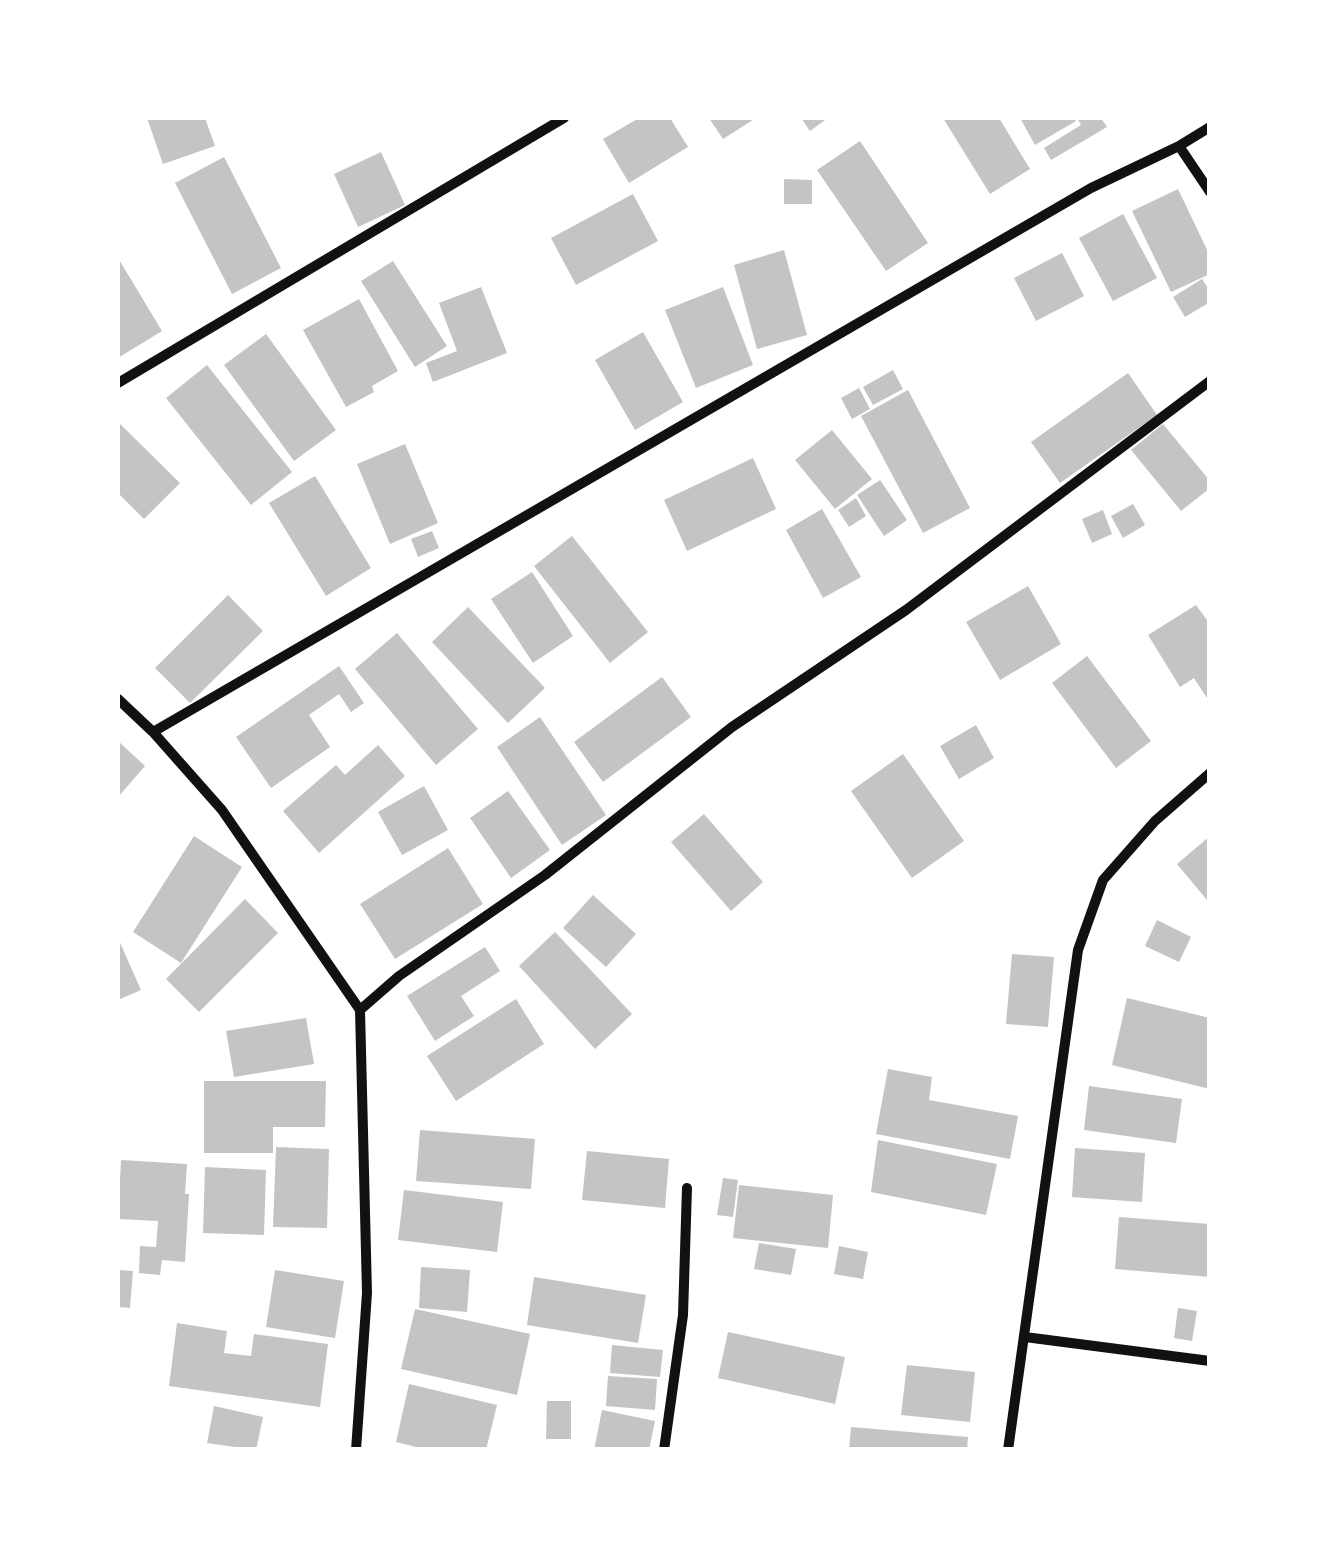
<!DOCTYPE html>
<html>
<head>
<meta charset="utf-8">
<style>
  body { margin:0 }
  #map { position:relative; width:1327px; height:1567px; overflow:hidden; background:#fff; font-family:"DejaVu Sans",sans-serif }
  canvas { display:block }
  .frame { position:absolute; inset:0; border:120px solid #fff; pointer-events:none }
</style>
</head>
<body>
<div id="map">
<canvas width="1327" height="1567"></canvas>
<div class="frame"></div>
</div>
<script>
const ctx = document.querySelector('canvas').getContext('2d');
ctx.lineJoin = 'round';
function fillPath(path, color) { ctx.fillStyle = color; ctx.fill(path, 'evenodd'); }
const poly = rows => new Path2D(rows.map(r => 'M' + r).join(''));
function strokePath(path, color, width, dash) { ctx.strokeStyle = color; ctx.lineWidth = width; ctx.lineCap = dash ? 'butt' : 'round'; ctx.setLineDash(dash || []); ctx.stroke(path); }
fillPath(poly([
  [147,118,205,118,215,146,163,164],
  [639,118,670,118,688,147,629,183,603,139],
  [709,118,756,118,723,139],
  [801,118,828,118,810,131],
  [943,118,999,118,1030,169,990,194],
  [1020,118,1074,118,1076,121,1035,145],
  [1077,118,1101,118,1107,127,1051,160,1044,148,1081,125],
  [860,141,928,243,886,271,817,170],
  [381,152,405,205,358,227,334,174],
  [224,157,281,268,232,294,175,183],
  [784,179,812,180,812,204,784,204],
  [1178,189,1210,256,1210,274,1171,292,1132,211],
  [633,194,658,241,576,285,551,238],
  [1123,214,1157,278,1113,301,1079,238],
  [784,250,807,335,757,349,734,265],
  [1062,253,1084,296,1036,321,1014,278],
  [118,258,162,331,118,358],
  [393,261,447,346,415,367,361,281],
  [1202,279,1210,291,1210,302,1185,317,1173,297],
  [481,287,507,353,433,382,426,363,457,351,439,303],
  [723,287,753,365,696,388,665,310],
  [359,299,398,371,372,386,374,392,346,407,303,330],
  [643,332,683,402,635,430,595,360],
  [266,334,336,430,294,461,224,365],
  [207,365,292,472,251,505,166,398],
  [893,370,903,389,873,405,863,387],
  [1128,373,1157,415,1060,483,1031,442],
  [859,388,870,409,852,419,841,398],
  [908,390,970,508,923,533,861,416],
  [118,422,180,483,144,519,118,493],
  [1163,424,1210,481,1210,488,1181,511,1131,450],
  [832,430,872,479,835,509,795,460],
  [405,444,438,523,390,544,357,464],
  [753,458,776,509,687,551,664,500],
  [315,476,371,568,326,596,269,503],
  [880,480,907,520,884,536,857,495],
  [856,498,866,516,849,527,838,510],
  [1133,504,1145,525,1123,538,1111,516],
  [822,509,861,577,823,598,786,530],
  [1103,510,1112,534,1092,543,1082,519],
  [432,531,439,548,418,557,411,539],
  [572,536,648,632,610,663,534,566],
  [532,572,573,636,533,663,491,599],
  [1028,586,1061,644,1000,680,966,622],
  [228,595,263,631,190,703,155,668],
  [1196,605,1210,624,1210,703,1194,678,1180,687,1148,635],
  [468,607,545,688,508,723,432,642],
  [397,633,478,729,436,765,355,669],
  [1087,656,1151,741,1116,768,1052,683],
  [339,666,364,703,351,712,339,694,309,715,330,747,271,788,236,737],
  [662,677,691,717,603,782,574,742],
  [540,717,606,815,562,845,497,747],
  [976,725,994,758,959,779,940,746],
  [118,741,145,766,118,797],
  [378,745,405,776,319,853,283,811,336,765,345,775],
  [903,754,964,841,912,878,851,791],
  [424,786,448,830,402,855,378,812],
  [508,791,550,850,511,878,470,818],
  [704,814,763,882,731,911,671,842],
  [194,836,242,867,181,963,133,932],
  [1210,836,1210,899,1207,900,1177,864],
  [448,848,483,904,395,959,360,904],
  [593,895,636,934,606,967,563,928],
  [245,899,278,933,199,1012,166,979],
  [1157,920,1191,937,1179,962,1145,946],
  [555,932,632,1014,595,1049,519,966],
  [118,938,141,990,118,1000],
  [485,947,500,971,461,996,474,1016,435,1041,407,996],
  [1012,954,1054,957,1048,1027,1006,1024],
  [1127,998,1210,1018,1210,1089,1112,1065],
  [516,999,544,1044,456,1101,427,1056],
  [306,1018,314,1064,234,1077,226,1031],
  [888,1069,932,1077,929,1100,1018,1116,1010,1159,876,1134],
  [204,1081,326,1081,325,1127,273,1127,273,1153,204,1153],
  [1089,1086,1182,1099,1176,1143,1084,1130],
  [420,1130,535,1139,531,1189,416,1181],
  [878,1140,997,1164,986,1215,871,1192],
  [276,1147,329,1149,327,1228,273,1227],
  [1075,1148,1145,1153,1142,1202,1072,1197],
  [587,1151,669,1159,665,1208,582,1200],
  [121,1160,187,1164,185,1194,189,1194,185,1262,162,1260,160,1275,139,1273,140,1246,156,1247,158,1221,118,1219],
  [205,1167,266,1170,264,1235,203,1233],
  [723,1178,738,1180,733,1217,717,1215],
  [739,1185,833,1195,828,1248,733,1238],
  [404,1190,503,1202,497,1252,398,1240],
  [1119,1217,1210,1224,1210,1277,1115,1269],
  [759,1243,796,1249,791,1275,754,1269],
  [839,1246,868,1252,863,1279,834,1274],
  [421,1267,470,1270,467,1312,419,1308],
  [118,1270,133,1271,130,1308,118,1307],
  [275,1270,344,1281,335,1338,266,1327],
  [534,1277,646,1295,638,1343,527,1325],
  [1178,1308,1197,1311,1192,1341,1174,1338],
  [415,1309,530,1334,517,1395,401,1369],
  [177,1323,227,1331,224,1353,251,1356,254,1334,328,1344,320,1407,169,1386],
  [728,1332,845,1357,835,1404,718,1378],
  [612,1345,663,1350,660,1377,610,1373],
  [907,1365,975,1372,970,1422,901,1415],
  [608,1376,657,1379,655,1410,606,1406],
  [409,1384,497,1405,486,1450,428,1450,396,1442],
  [547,1401,571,1401,571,1439,546,1439],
  [214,1406,263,1417,256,1450,207,1443],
  [602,1410,655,1421,649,1450,594,1450],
  [851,1427,968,1437,967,1450,849,1450]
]), '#c4c4c4');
strokePath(poly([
  [1179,146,1210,192],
  [118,383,564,118],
  [118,699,153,732,222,810,360,1010,367,1293,356,1450],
  [153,732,1091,188,1179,146,1210,127],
  [360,1010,399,976,545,875,732,727,906,610,1210,381],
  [1025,1337,1210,1361],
  [664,1450,683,1315,687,1188],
  [1008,1450,1078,950,1103,880,1155,821,1210,773]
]), '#111', 10);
</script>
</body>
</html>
